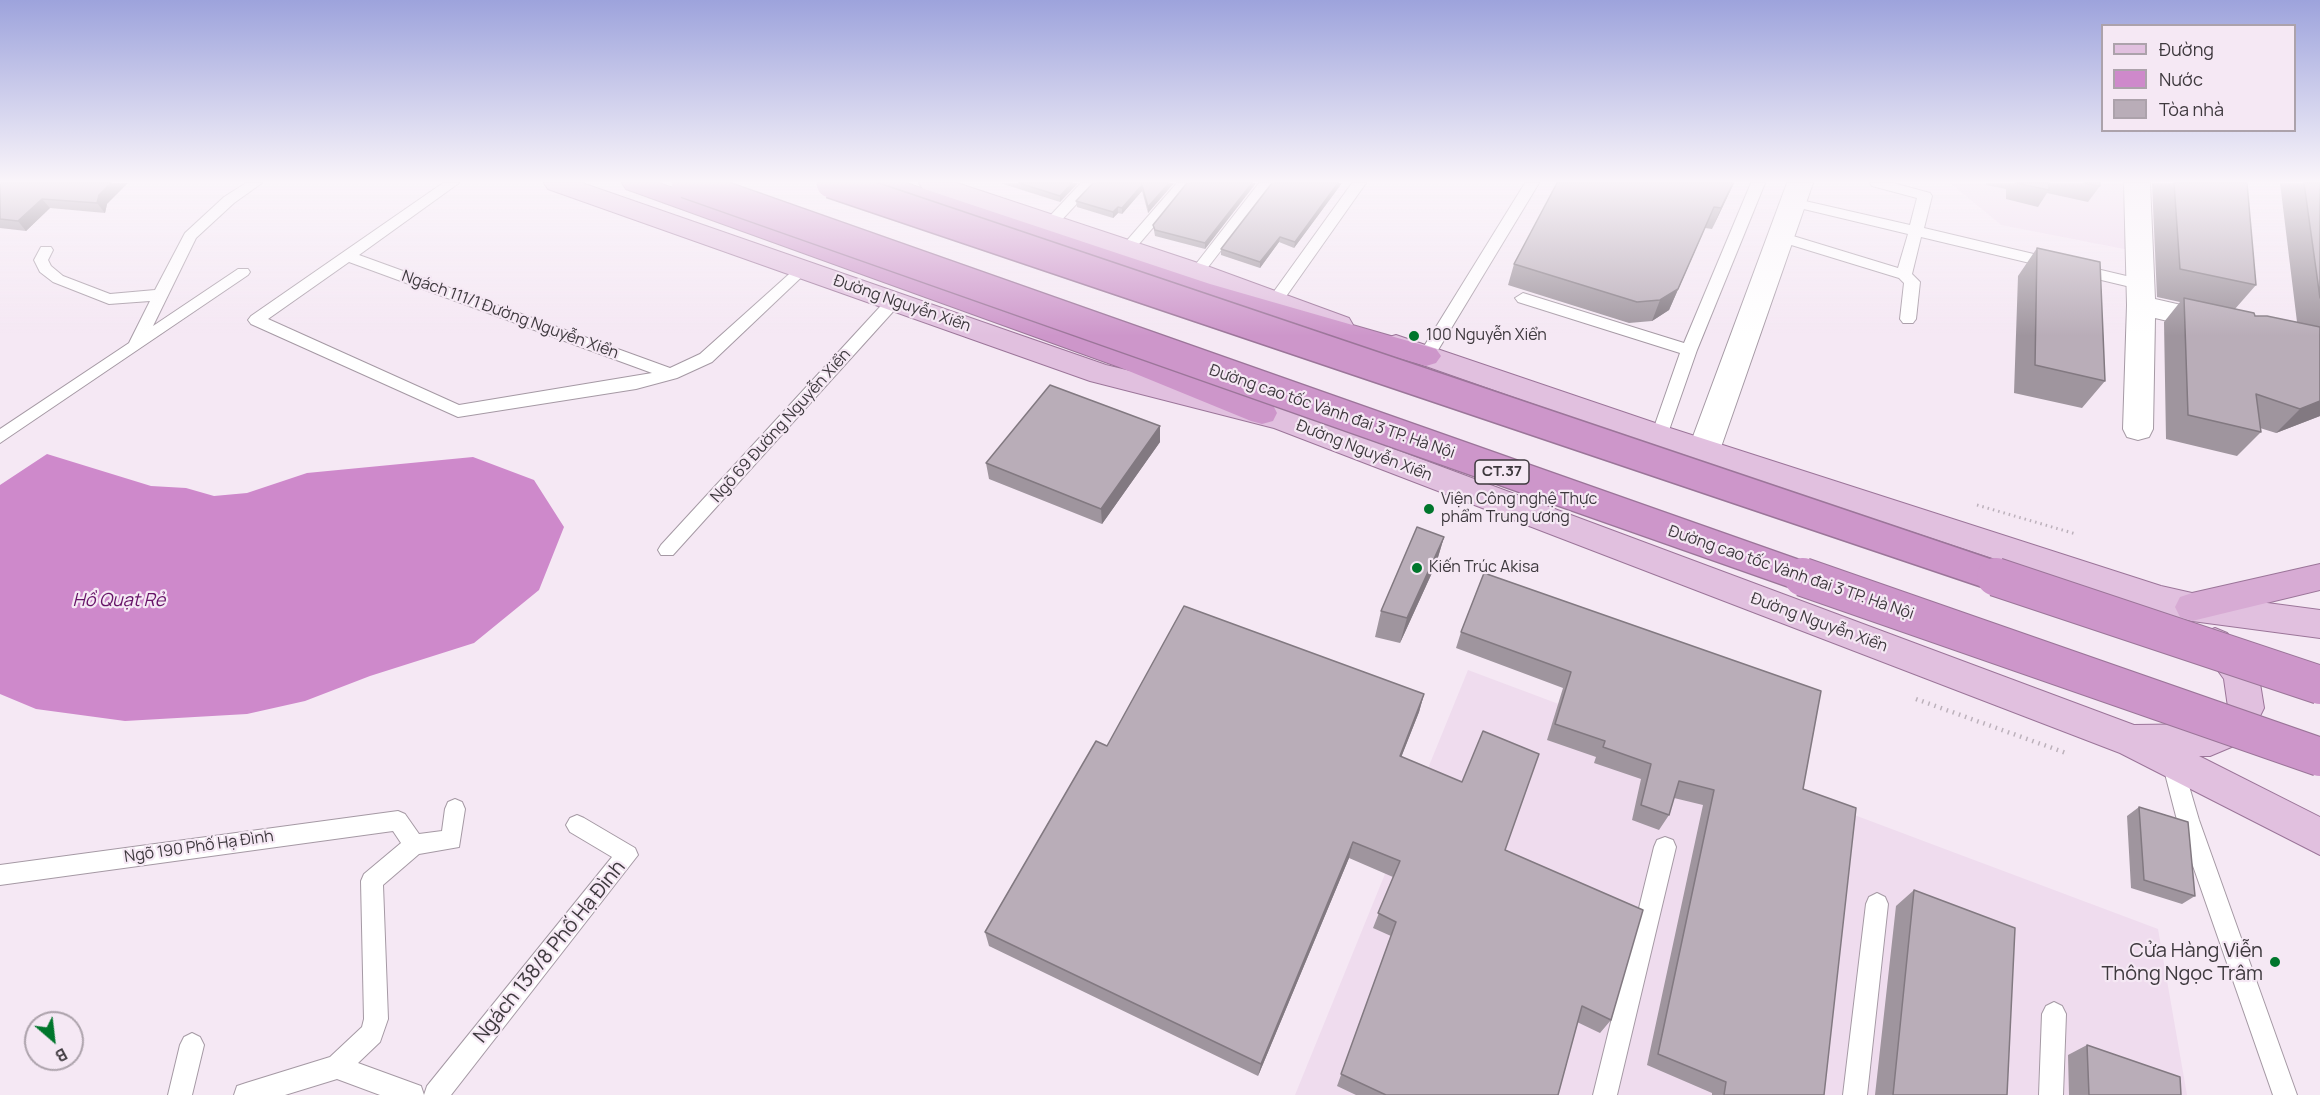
<!DOCTYPE html>
<html>
<head>
<meta charset="utf-8">
<style>
  body { margin:0 }
  #map { position:relative; width:2320px; height:1095px; overflow:hidden; background:#f5e8f4; font-family:Manrope,sans-serif }
  canvas { display:block }
  .legend { position:absolute; left:2101px; top:24px; width:195px; height:108px; box-sizing:border-box; background:#f5e8f4; border:2px solid #aca2ab; margin:0; padding:8px 10px; list-style:none; font-size:18px; color:#3e393e }
  .legend li { display:flex; align-items:center; gap:12px; height:30px }
  .legend b { width:30px; border:2px solid #aca2ab }
  .north { position:absolute; left:24px; top:1011px; width:60px; height:60px; box-sizing:border-box; background:#f5e8f4; border:2px solid #aca2ab; border-radius:50%; rotate:152deg; font-size:16px; font-weight:700; line-height:24px; text-align:center; color:#3e393e }
  .north::after { content:''; display:block; margin:auto; width:21px; height:27px; background:#00762c; clip-path:polygon(50% 0,100% 100%,50% 72%,0 100%) }
</style>
</head>
<body>
<div id="map">
<canvas width="2320" height="1095"></canvas>
<ul class="legend">
<li><b style="height:8px;background:#e1c0df"></b>Đường</li>
<li><b style="height:16px;background:#ce89cb"></b>Nước</li>
<li><b style="height:16px;background:#b9adb8"></b>Tòa nhà</li>
</ul>
<div class="north">B</div>
</div>
<script>
const ctx = document.querySelector('canvas').getContext('2d');
ctx.lineJoin = 'round';
function fillPath(path, color) { ctx.fillStyle = color; ctx.fill(path, 'evenodd'); }
const poly = rows => new Path2D(rows.map(r => 'M' + r).join(''));
function strokePath(path, color, width, dash) { ctx.strokeStyle = color; ctx.lineWidth = width; ctx.lineCap = dash ? 'butt' : 'round'; ctx.setLineDash(dash || []); ctx.stroke(path); }
function label(font, color, halo, rows, align = 'center') {
  ctx.font = font + ' Manrope,sans-serif'; ctx.lineWidth = 4.5; ctx.setLineDash([]); ctx.textBaseline = 'middle'; ctx.strokeStyle = halo; ctx.fillStyle = color; for (const [text, x, y, turn = 0] of rows) {
    ctx.save(); ctx.translate(x, y); ctx.rotate((+turn || 0) * Math.PI / 180); ctx.textAlign = isNaN(turn) ? turn : align; if (halo) ctx.strokeText(text, 0, 0); ctx.fillText(text, 0, 0); ctx.restore();
  }
}
fillPath(poly([
  [1950,183,2128,183,2129,250,2001,225],
  [1468,670,2158,929,2187,1095,1295,1095]
]), '#efdcee');
fillPath(poly([
  [47,454,151,486,186,488,214,496,247,493,307,473,473,457,534,480,564,527,539,590,474,643,370,676,305,701,247,714,125,721,36,709,0,694,0,485]
]), '#ce89cb');
const service = poly([
  [246,183,262,183,234,203,196,238,153,326,238,269,248,269,250,272,248,275,0,443,0,429,129,343,150,301,109,304,53,282,40,272,34,260,41,247,51,247,53,250,48,260,51,266,63,276,110,294,155,290,185,233,224,197,246,183],
  [443,183,459,183,359,255,670,368,700,354,797,267,802,265,809,270,712,362,677,378,636,389,458,417,251,324,248,320,251,316,443,183],
  [349,262,652,373,459,405,268,319,349,262],
  [1081,183,1096,183,1057,225,1047,225,1045,222,1047,219,1081,183],
  [1177,183,1191,183,1133,251,1123,251,1121,248,1123,245,1177,183],
  [1259,183,1273,183,1202,275,1192,275,1190,272,1192,269,1259,183],
  [1352,183,1366,183,1280,305,1270,305,1267,301,1270,297,1352,183],
  [1525,183,1539,183,1432,360,1420,360,1418,356,1525,183],
  [1751,183,1765,183,1697,350,1667,436,1665,440,1653,440,1651,436,1680,353,1518,302,1515,298,1523,293,1684,343,1751,183],
  [1870,183,1893,183,1930,193,1932,196,1924,228,2139,279,2147,284,2139,289,1921,237,1912,274,1920,282,1916,319,1913,323,1903,323,1900,319,1904,283,1899,278,1775,240,1773,237,1780,232,1898,268,1908,234,1787,205,1785,202,1792,198,1910,225,1917,198,1872,186,1870,183],
  [894,296,902,301,899,305,673,555,661,555,658,550,661,545,889,297,894,296],
  [2172,753,2179,756,2182,762,2199,820,2297,1095,2273,1095,2177,820,2162,762,2165,756,2172,753],
  [455,799,462,802,465,809,459,847,419,854,383,885,388,1019,380,1042,358,1063,421,1086,424,1095,427,1086,612,857,570,832,566,825,570,818,577,815,584,818,635,848,638,855,451,1095,380,1095,337,1079,285,1095,234,1095,237,1086,246,1083,330,1057,362,1027,364,1019,361,881,364,874,401,843,393,831,0,885,0,865,398,811,405,814,419,834,442,831,445,809,448,802,455,799],
  [1665,837,1673,840,1676,847,1617,1095,1593,1095,1654,847,1657,840,1665,837],
  [1877,893,1885,897,1888,904,1867,1095,1843,1095,1866,904,1869,897,1877,893],
  [2054,1002,2062,1006,2066,1014,2063,1095,2039,1095,2042,1014,2046,1006,2054,1002],
  [192,1033,200,1037,204,1045,192,1095,168,1095,180,1045,184,1037,192,1033]
]);
const minor = poly([
  [1787,183,1813,183,1720,450,1715,458,1704,461,1693,458,1688,450,1787,183],
  [2124,183,2150,183,2155,299,2225,315,2229,322,2225,329,2215,332,2155,318,2153,429,2149,437,2138,440,2127,437,2123,429,2127,305,2124,183]
]);
const primary = poly([
  [544,183,582,183,1106,365,1292,411,2134,725,2208,724,2222,718,2228,707,2224,679,2198,643,2203,633,2215,628,2227,633,2254,666,2259,677,2264,708,2248,740,2210,756,2199,756,2320,817,2320,855,2120,753,1274,428,1090,381,548,189,544,183],
  [919,183,957,183,1207,266,1349,318,1353,325,1349,332,1339,335,1329,332,1187,278,923,189,919,183],
  [1396,335,1670,428,2161,586,2192,593,2320,610,2320,638,2192,621,2161,614,1648,444,1386,352,1382,345,1386,338,1396,335]
]);
const trunk = poly([
  [2320,564,2320,590,2192,621,2180,617,2175,607,2180,597,2192,593,2320,564]
]);
const motorway = poly([
  [622,183,659,183,1139,353,1273,405,1277,413,1273,421,1262,424,1251,421,1119,367,626,189,622,183],
  [868,183,906,183,1210,284,1436,349,1441,356,1436,363,1426,366,1190,298,872,189,868,183]
]);
strokePath(service, '#a599a4', 2);
strokePath(minor, '#a599a4', 2);
strokePath(primary, '#9b7599', 2);
strokePath(trunk, '#9b7599', 2);
strokePath(motorway, '#9b7599', 2);
strokePath(poly([
  [1977,505,2076,534]
]), '#bcb1bb', 3, [1.5, 4]);
strokePath(poly([
  [1916,699,2066,753]
]), '#bcb1bb', 4.5, [1.5, 5]);
fillPath(service, '#fff');
fillPath(minor, '#fff');
fillPath(primary, '#e1c0df');
fillPath(trunk, '#d7abd4');
fillPath(motorway, '#cd96ca');
const motorwayBridgeFar1 = poly([
  [686,183,1807,578],
  [831,183,2001,578]
]);
const motorwayBridge = poly([
  [1803,577,2320,757],
  [1996,577,2320,685]
]);
strokePath(motorwayBridgeFar1, '#9b7599', 32, []);
strokePath(motorwayBridge, '#9b7599', 40, []);
strokePath(motorwayBridgeFar1, '#cd96ca', 29);
strokePath(motorwayBridge, '#cd96ca', 38);
fillPath(poly([
  [0,183,107,204,105,213,50,208,26,231,0,228],
  [1000,183,1078,183,1060,202],
  [1093,183,1174,183,1148,213,1142,191,1122,214,1118,213,1113,218,1077,207,1076,201],
  [1256,183,1205,249,1155,236,1153,225],
  [1342,183,1294,248,1279,242,1260,268,1221,255,1221,249],
  [1734,183,1712,229,1705,228,1669,310,1652,321,1629,323,1508,285,1514,264],
  [1986,183,2100,183,2100,186,2088,202,2047,193,2038,207,2006,199,2006,189,1986,185],
  [2152,183,2247,183,2256,285,2235,309,2255,316,2297,322,2280,183,2320,183,2320,416,2276,433,2260,428,2261,432,2237,456,2166,439,2164,322,2180,302,2157,297],
  [2037,248,2105,381,2082,408,2014,393,2018,276],
  [1160,442,1102,524,989,479,986,463],
  [1444,537,1436,564,1400,643,1375,637,1381,611],
  [1484,573,1803,789,1824,1095,1712,1095,1712,1093,1647,1065,1703,805,1674,798,1669,815,1659,830,1632,820,1641,779,1594,763,1596,757,1547,740,1563,688,1456,648,1461,632],
  [1424,694,1419,712,1401,757,1505,850,1611,1020,1600,1033,1577,1022,1558,1095,1356,1095,1337,1086,1391,936,1373,928,1393,877,1349,858,1258,1076,989,946,985,932,1107,746],
  [2139,807,2195,896,2182,904,2131,888,2127,816],
  [1914,890,2007,1095,1875,1095,1896,906],
  [2087,1045,2181,1095,2069,1095,2068,1055]
]), '#9f959e');
fillPath(poly([
  [111,183,128,183,107,204,105,213,97,203,99,195],
  [1072,183,1078,183,1060,202,1060,196],
  [1169,183,1174,183,1148,213,1148,207],
  [1252,183,1256,183,1205,249,1205,243],
  [1338,183,1342,183,1294,248,1295,242],
  [1733,183,1734,183,1712,229,1721,208],
  [1142,185,1142,191,1122,214,1122,208],
  [42,199,50,208,26,231,18,221],
  [1118,207,1118,213,1113,218,1113,212],
  [1705,228,1669,310,1652,321,1660,300],
  [1280,237,1279,242,1260,268,1260,262],
  [2320,401,2320,416,2276,433,2300,409],
  [1160,426,1160,442,1102,524,1101,509],
  [1444,537,1436,564,1400,643,1407,618],
  [1424,694,1419,712,1395,773,1400,756],
  [1353,842,1349,858,1258,1076,1261,1064]
]), '#827981');
const building = poly([
  [0,183,111,183,99,195,97,203,42,199,18,221,0,219,0,183],
  [1019,183,1072,183,1060,196,1019,183],
  [1093,183,1169,183,1148,207,1142,185,1122,208,1118,207,1113,212,1076,201,1093,183],
  [1187,183,1252,183,1205,243,1155,230,1153,225,1187,183],
  [1272,183,1338,183,1295,242,1280,237,1260,262,1221,249,1272,183],
  [1557,183,1733,183,1721,208,1714,207,1678,289,1660,300,1637,302,1514,264,1557,183],
  [2016,183,2049,183,2049,190,2016,183],
  [2084,183,2100,183,2100,186,2084,183],
  [2174,183,2247,183,2256,285,2180,269,2174,183],
  [2304,183,2320,183,2320,298,2304,183],
  [2037,248,2100,262,2105,381,2035,365,2037,248],
  [2184,298,2254,313,2255,316,2267,316,2320,327,2320,401,2300,409,2256,394,2261,432,2188,415,2184,298],
  [1050,385,1160,426,1101,509,986,463,1050,385],
  [1417,527,1444,537,1407,618,1381,611,1417,527],
  [1484,573,1821,691,1803,789,1856,808,1824,1095,1724,1095,1726,1082,1658,1054,1714,790,1679,781,1669,815,1641,805,1651,764,1603,747,1605,741,1555,724,1571,672,1461,632,1484,573],
  [1184,606,1424,694,1400,756,1462,782,1483,731,1539,754,1505,850,1643,910,1611,1020,1582,1006,1558,1095,1386,1095,1341,1074,1396,922,1378,913,1400,861,1353,842,1261,1064,985,932,1096,741,1107,746,1184,606],
  [2139,807,2188,822,2195,896,2144,880,2139,807],
  [1914,890,2015,928,2007,1095,1893,1095,1914,890],
  [2087,1045,2180,1077,2181,1095,2089,1095,2087,1045]
]);
fillPath(building, '#b9adb8');
strokePath(building, '#827981', 1.5);
const sky = ctx.createLinearGradient(0, 0, 0, 336);
sky.addColorStop(0, '#9da3dc');
sky.addColorStop(0.54, '#faf5fa');
sky.addColorStop(1, '#faf5fa00');
ctx.fillStyle = sky;
ctx.fillRect(0, 0, 2320, 336);
for (const [x, y, r, color] of [
  [1414,336,6,"#00762c"],
  [1429,509,6,"#00762c"],
  [1417,568,6,"#00762c"],
  [2275,962,6,"#00762c"]
]) { const dot = new Path2D(); dot.arc(x, y, r, 0, 2 * Math.PI); ctx.fillStyle = color; ctx.fill(dot); strokePath(dot, '#f5e8f4', 2); }
for (const [x, y, w] of [
  [1502,472,54]
]) { const box = new Path2D(); box.roundRect(x - w / 2, y - 12, w, 24, 4.5); ctx.fillStyle = '#f5e8f4'; ctx.fill(box); strokePath(box, '#3e393e', 1.5); }
label('bold 15px', '#3e393e', null, [
  ["CT.37",1502,472]
]);
label('16px', '#3e393e', '#f5e8f4', [
  ["Đường Nguyễn Xiển",902,304,19],
  ["Ngách 111/1 Đường Nguyễn Xiển",510,315,20],
  ["Đường cao tốc Vành đai 3 TP. Hà Nội",1332,412,19],
  ["Ngõ 69 Đường Nguyễn Xiển",781,426,-48],
  ["Đường Nguyễn Xiển",1364,451,21],
  ["Đường cao tốc Vành đai 3 TP. Hà Nội",1791,573,19],
  ["Đường Nguyễn Xiển",1819,623,20],
  ["Ngõ 190 Phố Hạ Đình",199,847,-8]
]);
label('16px', '#3e393e', '#f5e8f4', [
  ["100 Nguyễn Xiển",1426,336],
  ["Viện Công nghệ Thực",1441,500],
  ["phẩm Trung ương",1441,518],
  ["Kiến Trúc Akisa",1429,568]
], 'left');
label('italic 18px', '#661367', '#f5e8f4', [
  ["Hồ Quạt Rẻ",119,601]
]);
label('20px', '#3e393e', '#f5e8f4', [
  ["Cửa Hàng Viễn",2263,951],
  ["Thông Ngọc Trâm",2263,974]
], 'right');
label('20px', '#3e393e', '#f5e8f4', [
  ["Ngách 138/8 Phố Hạ Đình",550,952,-51]
]);
</script>
</body>
</html>
